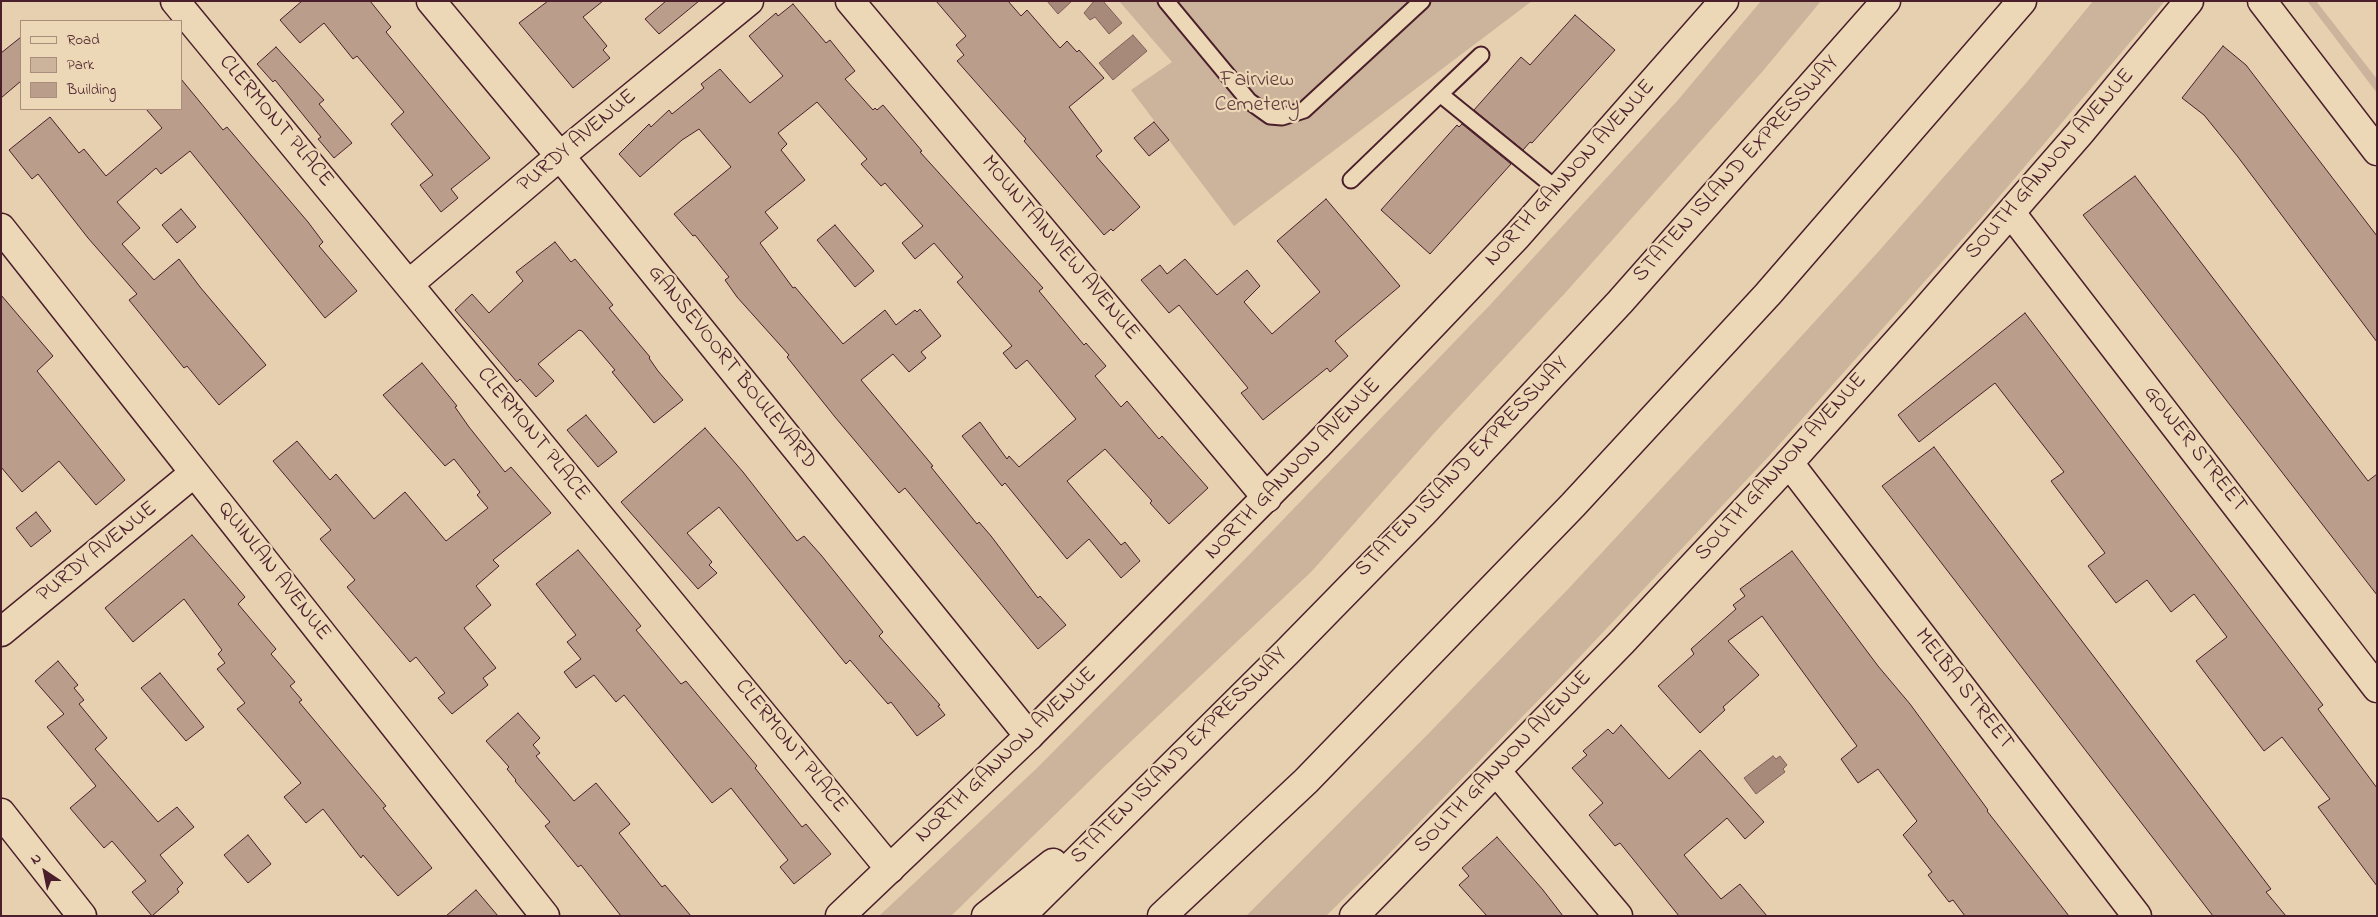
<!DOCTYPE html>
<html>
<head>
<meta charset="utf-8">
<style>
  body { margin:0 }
  #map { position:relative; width:2378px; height:917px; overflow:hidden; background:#e6d0b0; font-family:"Indie Flower",sans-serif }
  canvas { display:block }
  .frame { position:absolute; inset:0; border:2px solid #4a1f2b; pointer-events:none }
  .legend { position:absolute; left:20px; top:20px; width:162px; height:90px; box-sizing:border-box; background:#ecd7b6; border:1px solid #ab8d7e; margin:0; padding:6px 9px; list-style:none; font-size:15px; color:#4a1f2b }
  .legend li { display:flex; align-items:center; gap:10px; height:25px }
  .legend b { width:25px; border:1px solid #ab8d7e }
  .north { position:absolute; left:20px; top:847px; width:50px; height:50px; -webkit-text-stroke:4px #ecd7b6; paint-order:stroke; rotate:326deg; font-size:14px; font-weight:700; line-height:20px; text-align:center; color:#4a1f2b }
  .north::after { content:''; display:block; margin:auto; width:18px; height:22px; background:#4a1f2b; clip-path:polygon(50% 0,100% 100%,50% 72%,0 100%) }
</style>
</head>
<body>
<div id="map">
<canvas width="2378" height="917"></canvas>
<div class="frame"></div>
<ul class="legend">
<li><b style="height:6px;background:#ecd7b6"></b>Road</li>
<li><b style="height:14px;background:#ccb39b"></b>Park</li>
<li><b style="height:14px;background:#ba9e8b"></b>Building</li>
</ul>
<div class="north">N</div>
</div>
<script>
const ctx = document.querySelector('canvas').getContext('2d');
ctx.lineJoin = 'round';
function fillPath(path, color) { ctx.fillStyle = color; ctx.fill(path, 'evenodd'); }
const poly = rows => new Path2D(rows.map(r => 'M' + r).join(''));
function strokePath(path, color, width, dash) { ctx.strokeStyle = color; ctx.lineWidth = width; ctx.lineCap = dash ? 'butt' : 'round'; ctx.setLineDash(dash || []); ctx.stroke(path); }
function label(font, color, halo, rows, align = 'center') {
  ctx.font = font + ' "Indie Flower",sans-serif'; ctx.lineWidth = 4.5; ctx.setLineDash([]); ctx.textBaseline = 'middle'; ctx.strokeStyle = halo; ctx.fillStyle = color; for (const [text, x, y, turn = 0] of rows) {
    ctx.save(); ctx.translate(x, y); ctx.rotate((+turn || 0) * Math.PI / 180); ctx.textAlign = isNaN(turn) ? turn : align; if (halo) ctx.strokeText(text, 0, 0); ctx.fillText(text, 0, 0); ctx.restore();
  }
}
fillPath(poly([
  [1119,1,1532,1,1234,226,1131,90,1172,62],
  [1761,1,1821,1,1762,72,1566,292,1437,430,1312,571,1107,764,951,916,879,916,1035,770,1247,557,1489,306,1678,100],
  [2093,1,2165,1,1982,217,1770,455,1558,680,1379,864,1326,916,1246,916,1431,731,1571,586,1735,409,1879,251,2027,82],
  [2307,1,2316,1,2377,79,2377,93]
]), '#ccb39b');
const water = poly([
  [1047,1,1072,1,1058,14,1047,1],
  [1094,1,1103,1,1122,23,1109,34,1095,17,1090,20,1084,13,1094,1],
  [1133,35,1147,51,1113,80,1099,63,1133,35],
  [1773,756,1776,759,1780,756,1787,765,1783,769,1785,772,1756,794,1744,778,1773,756]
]);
fillPath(water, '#a88a7b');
strokePath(water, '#825f5b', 1);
const building = poly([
  [302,1,370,1,391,27,386,32,490,158,451,189,458,198,441,212,420,185,433,175,391,124,404,112,357,56,353,59,324,23,300,43,280,20,302,1],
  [548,1,603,1,583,17,607,46,603,50,610,58,573,88,519,23,548,1],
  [666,1,699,1,659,34,645,19,666,1],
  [936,1,1008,1,1021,16,1027,10,1060,48,1067,41,1077,52,1079,50,1104,78,1069,107,1102,151,1096,156,1140,207,1113,231,1111,229,1104,235,1024,141,1026,139,957,61,964,55,956,45,966,36,936,1],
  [793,4,826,43,830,40,855,71,845,79,873,110,875,108,877,110,883,105,922,151,920,152,1043,288,1039,291,1084,345,1086,343,1106,366,1095,376,1121,407,1127,401,1159,439,1162,436,1208,488,1169,524,1150,503,1152,501,1105,449,1067,481,1121,545,1125,542,1140,561,1121,578,1089,539,1067,559,1005,483,1002,486,962,436,980,422,1007,459,1009,456,1019,467,1076,419,1027,360,1016,369,1003,353,1012,346,957,282,963,277,934,243,915,259,902,243,923,226,885,183,881,186,861,164,867,159,817,102,778,133,787,144,781,150,805,180,765,212,778,228,760,243,793,288,795,287,843,344,885,310,896,325,915,310,917,312,920,309,941,336,921,352,926,358,909,372,893,354,861,380,933,466,931,467,977,524,979,522,991,536,1038,598,1040,596,1066,625,1038,649,905,488,899,493,835,417,787,357,789,355,737,297,725,280,729,277,695,235,693,236,674,214,731,167,699,129,682,140,640,177,619,154,649,124,651,127,669,110,672,114,704,88,701,84,720,69,750,103,783,76,749,36,776,13,778,16,793,4],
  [1575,15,1615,50,1532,143,1530,142,1523,150,1474,110,1521,57,1530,65,1575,15],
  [21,37,21,81,1,98,1,53,21,37],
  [2223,46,2246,65,2377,236,2377,342,2238,157,2204,115,2182,98,2223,46],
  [276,47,324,100,319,104,352,143,334,158,318,139,321,137,275,80,273,82,257,64,276,47],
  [181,79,223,130,227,127,308,222,323,242,319,246,357,291,325,318,190,151,161,174,156,168,117,202,140,228,122,244,154,280,179,259,200,287,266,365,219,405,187,366,184,368,129,300,137,294,88,238,38,174,32,179,9,150,50,117,79,153,84,149,106,176,162,128,146,109,181,109,181,79],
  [1154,122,1169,140,1149,156,1134,138,1154,122],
  [1462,124,1511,164,1430,254,1381,210,1457,125,1459,127,1462,124],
  [2135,176,2368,481,2377,474,2377,595,2083,215,2135,176],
  [1326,199,1400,286,1335,341,1348,356,1330,372,1327,368,1263,420,1241,393,1248,388,1179,305,1169,313,1141,280,1160,265,1167,274,1185,259,1217,295,1247,270,1260,286,1244,302,1272,334,1320,292,1277,241,1326,199],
  [181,209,196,227,177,243,162,225,181,209],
  [835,225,874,271,855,287,817,240,835,225],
  [555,242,571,262,575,259,613,305,609,308,650,357,649,358,658,371,683,400,654,423,612,372,615,370,582,331,579,330,538,364,554,381,536,397,520,379,517,382,455,310,472,294,489,313,523,281,516,272,555,242],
  [1,295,53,356,37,371,125,480,96,505,59,461,22,492,1,467,1,295],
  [2025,313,2323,705,2318,709,2377,788,2377,886,2318,807,2330,799,2282,737,2264,751,2196,661,2227,637,2194,594,2171,612,2147,580,2116,603,2088,566,2105,553,2051,481,2064,472,1995,383,1919,442,1898,415,2025,313],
  [422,363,457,406,455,407,469,427,505,472,511,467,551,513,493,560,499,566,476,586,491,605,464,628,496,668,483,678,488,685,452,714,438,698,445,693,416,657,410,662,347,587,355,580,320,539,331,530,273,461,297,441,330,480,336,474,374,519,405,492,446,541,488,508,477,495,480,492,454,459,445,466,383,395,422,363],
  [586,415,617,452,598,467,567,430,586,415],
  [705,428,743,472,797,541,804,536,821,555,883,632,879,636,940,705,938,706,945,715,917,736,891,702,888,704,850,660,846,664,719,507,687,533,712,562,709,565,717,573,698,589,621,502,705,428],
  [1934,447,2271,889,2266,892,2286,916,2213,916,1903,513,1882,486,1934,447],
  [36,512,51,531,31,547,16,528,36,512],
  [192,535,245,597,238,604,276,649,271,654,295,682,290,686,302,700,299,702,386,806,383,808,432,868,398,896,363,855,361,858,323,809,306,823,284,797,301,783,237,709,245,703,217,669,225,663,218,654,222,650,184,599,133,642,105,608,192,535],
  [578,550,641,626,636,630,681,684,686,681,757,766,755,768,802,827,806,824,831,854,794,884,780,867,788,860,731,788,712,803,624,695,616,702,594,675,576,688,564,672,581,659,567,642,576,635,536,584,578,550],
  [1792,551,1878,666,1910,704,1988,810,1987,811,2069,916,1965,916,1953,900,1949,902,1928,875,1932,872,1903,835,1917,821,1878,769,1858,783,1841,759,1857,746,1762,616,1728,641,1759,675,1723,707,1725,710,1700,733,1658,686,1694,654,1691,649,1736,609,1733,605,1745,596,1740,589,1792,551],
  [58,661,78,685,74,688,84,700,79,704,107,738,95,749,158,822,177,807,194,827,160,855,183,883,177,889,179,892,152,916,132,892,146,881,112,841,104,848,70,808,96,786,47,727,64,714,35,681,58,661],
  [160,673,204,727,186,741,141,688,160,673],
  [518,713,540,738,533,745,540,753,536,756,574,801,596,783,630,824,619,833,662,887,665,885,691,916,621,916,581,865,578,867,545,826,550,822,515,781,516,780,507,769,509,767,486,741,518,713],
  [1621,725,1669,779,1700,750,1764,822,1745,839,1727,818,1684,855,1721,899,1740,884,1767,916,1679,916,1620,843,1615,846,1589,815,1603,803,1572,768,1587,755,1583,751,1608,729,1613,734,1621,725],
  [248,835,271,864,248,883,224,855,248,835],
  [1497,837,1543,890,1563,916,1487,916,1459,885,1469,876,1462,868,1497,837],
  [476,890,498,916,446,916,476,890]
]);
fillPath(building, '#ba9e8b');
strokePath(building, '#4a1f2b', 1);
const lane = poly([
  [1166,1,1249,101,1270,116,1282,117,1304,110,1422,1],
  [1440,94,1481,55],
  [1351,180,1440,94,1558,190]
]);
const street = poly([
  [175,1,890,869],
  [431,1,560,156,1029,736],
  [850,1,1267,498],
  [2262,1,2377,151],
  [2011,213,2377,688],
  [1,228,545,916],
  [409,284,560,156,749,1],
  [1789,463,2137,916],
  [1,632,194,473],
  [1497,772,1618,916],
  [1,813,82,916]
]);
const secondary = poly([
  [840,916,1029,736,1318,445,1517,236,1724,1],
  [1354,916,1622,642,1789,463,1922,314,2079,134,2189,1]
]);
const highway = poly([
  [986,916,1053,863],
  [1021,916,1287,652,1423,513,1620,302,1886,1],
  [1162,916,1306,781,1573,505,1768,294,2022,1]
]);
strokePath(lane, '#4a1f2b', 19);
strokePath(street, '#4a1f2b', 31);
strokePath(secondary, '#4a1f2b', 31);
strokePath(highway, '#4a1f2b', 31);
strokePath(lane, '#ecd7b6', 15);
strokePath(street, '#ecd7b6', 28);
strokePath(secondary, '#ecd7b6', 28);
strokePath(highway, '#ecd7b6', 28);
label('22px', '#643d41', '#ecd7b6', [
  ["Fairview",1257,81],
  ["Cemetery",1257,106]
]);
label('22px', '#4a1f2b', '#ecd7b6', [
  ["CLERMONT PLACE",275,122,50],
  ["PURDY AVENUE",578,142,-40],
  ["SOUTH GANNON AVENUE",2051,165,-49],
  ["STATEN ISLAND EXPRESSWAY",1737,170,-48],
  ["NORTH GANNON AVENUE",1571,174,-48],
  ["MOUNTAINVIEW AVENUE",1059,249,50],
  ["GANSEVOORT BOULEVARD",731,368,51],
  ["CLERMONT PLACE",532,435,51],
  ["GOWER STREET",2194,450,52],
  ["STATEN ISLAND EXPRESSWAY",1463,468,-46],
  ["SOUTH GANNON AVENUE",1782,468,-48],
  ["NORTH GANNON AVENUE",1294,470,-46],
  ["PURDY AVENUE",98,553,-39],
  ["QUINLAN AVENUE",273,572,52],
  ["MELBA STREET",1963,690,52],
  ["CLERMONT PLACE",790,747,51],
  ["NORTH GANNON AVENUE",1007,756,-44],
  ["STATEN ISLAND EXPRESSWAY",1180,757,-45],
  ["SOUTH GANNON AVENUE",1504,763,-46]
]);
</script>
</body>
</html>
